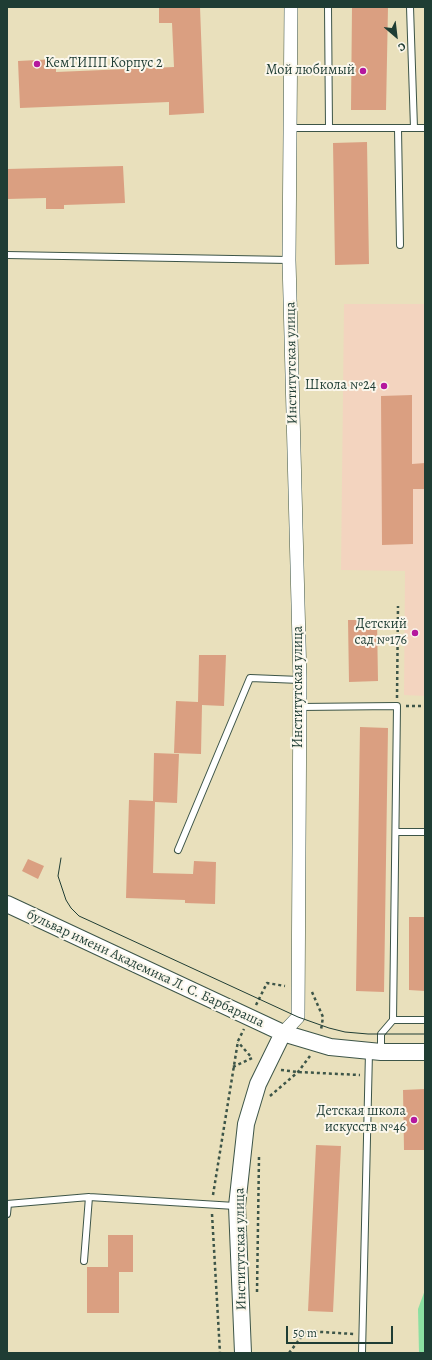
<!DOCTYPE html>
<html>
<head>
<meta charset="utf-8">
<style>
  body { margin:0 }
  #map { position:relative; width:432px; height:1360px; overflow:hidden; background:#e9e0bc; font-family:Alegreya,serif }
  canvas { display:block }
  .frame { position:absolute; inset:0; border:8px solid #1f3d34; pointer-events:none }
  .north { position:absolute; left:376px; top:16px; width:40px; height:40px; -webkit-text-stroke:3px #fbf7ec; paint-order:stroke; rotate:152deg; font-size:11px; font-weight:700; line-height:16px; text-align:center; color:#1f3d34 }
  .north::after { content:''; display:block; margin:auto; width:14px; height:18px; background:#1f3d34; clip-path:polygon(50% 0,100% 100%,50% 72%,0 100%) }
  .scale { position:absolute; left:286px; top:1326px; width:107px; height:18px; box-sizing:border-box; border:2px solid #1f3d34; border-top:0; padding-left:5px; font-size:12px; line-height:14px; white-space:nowrap; color:#1f3d34; -webkit-text-stroke:3px #fbf7ec; paint-order:stroke }
</style>
</head>
<body>
<div id="map">
<canvas width="432" height="1360"></canvas>
<div class="frame"></div>
<div class="north">С</div>
<div class="scale">50 m</div>
</div>
<script>
const ctx = document.querySelector('canvas').getContext('2d');
ctx.lineJoin = 'round';
function fillPath(path, color) { ctx.fillStyle = color; ctx.fill(path, 'evenodd'); }
const poly = rows => new Path2D(rows.map(r => 'M' + r).join(''));
function strokePath(path, color, width, dash) { ctx.strokeStyle = color; ctx.lineWidth = width; ctx.lineCap = dash ? 'butt' : 'round'; ctx.setLineDash(dash || []); ctx.stroke(path); }
function label(font, color, halo, rows, align = 'center') {
  ctx.font = font + ' Alegreya,serif'; ctx.lineWidth = 4; ctx.setLineDash([]); ctx.textBaseline = 'middle'; ctx.strokeStyle = halo; ctx.fillStyle = color; for (const [text, x, y, turn = 0] of rows) {
    ctx.save(); ctx.translate(x, y); ctx.rotate((+turn || 0) * Math.PI / 180); ctx.textAlign = isNaN(turn) ? turn : align; if (halo) ctx.strokeText(text, 0, 0); ctx.fillText(text, 0, 0); ctx.restore();
  }
}
fillPath(poly([
  [344,304,425,304,425,696,404,695,405,571,341,570]
]), '#f3d4bf');
fillPath(poly([
  [425,1290,425,1353,419,1353,418,1309]
]), '#8be0a2');
fillPath(poly([
  [159,7,200,7,204,113,169,115,169,102,20,108,18,61,56,59,56,72,174,67,172,23,159,23],
  [352,7,388,7,386,110,351,110],
  [367,142,369,264,335,265,333,143],
  [123,166,125,203,64,205,64,209,46,209,46,198,7,199,7,169],
  [412,395,412,464,425,463,425,489,413,489,413,544,382,545,381,396],
  [348,620,377,620,378,681,349,682],
  [199,655,226,655,224,706,202,705,201,754,174,753,176,701,198,702],
  [360,727,388,728,384,992,356,991],
  [154,753,179,754,177,803,155,802,153,873,193,874,194,861,216,862,215,904,185,903,185,900,126,898,129,800,153,801],
  [28,859,44,866,38,879,22,871],
  [409,917,425,917,425,991,409,990],
  [425,1089,425,1150,404,1150,403,1090],
  [316,1145,341,1146,333,1312,308,1311],
  [108,1235,133,1235,133,1272,119,1272,119,1313,87,1313,87,1267,108,1267]
]), '#da9f81');
const service = poly([
  [328,7,329,128],
  [410,7,414,128],
  [289,128,425,128],
  [398,129,400,245],
  [7,255,289,260],
  [300,707,397,706,393,1020,381,1034,381,1051],
  [396,832,425,832],
  [178,850,250,678,300,680],
  [393,1020,425,1020],
  [7,1204,89,1197,235,1206],
  [7,1214,8,1204],
  [84,1261,89,1197],
  [362,1353,369,1052]
]);
const minor = poly([
  [283,1033,298,1017,300,680,289,260,291,7]
]);
const tertiary = poly([
  [7,904,283,1033,330,1047,381,1052,425,1052],
  [243,1353,237,1206,246,1124,258,1084,283,1033]
]);
strokePath(service, '#3d5548', 8);
strokePath(minor, '#3d5548', 14);
strokePath(tertiary, '#3d5548', 18);
strokePath(poly([
  [397,698,398,606],
  [406,706,425,706],
  [312,992,323,1017,321,1030],
  [256,1005,267,983,285,986],
  [233,1067,252,1058,238,1042],
  [281,1070,298,1072,360,1075],
  [270,1096,298,1072,310,1056],
  [213,1195,238,1041,244,1029],
  [212,1214,220,1353],
  [257,1292,259,1157],
  [289,1353,306,1331,354,1334]
]), '#3d5548', 2.5, [3, 3]);
strokePath(service, '#fff', 6);
strokePath(minor, '#fff', 13);
strokePath(tertiary, '#fff', 16);
strokePath(poly([
  [61,858,58,876,66,900,71,908,79,916,90,921,298,1017,329,1028,345,1032,368,1034,425,1034]
]), '#1f3d34', 1);
for (const [x, y, r, color] of [
  [37,64,4,"#b5179e"],
  [363,71,4,"#b5179e"],
  [384,386,4,"#b5179e"],
  [415,633,4,"#b5179e"],
  [414,1120,4,"#b5179e"]
]) { const dot = new Path2D(); dot.arc(x, y, r, 0, 2 * Math.PI); ctx.fillStyle = color; ctx.fill(dot); strokePath(dot, '#fbf7ec', 1.5); }
label('14px', '#1f3d34', '#fbf7ec', [
  ["КемТИПП Корпус 2",45,64,"left"],
  ["Мой любимый",355,71],
  ["Школа №24",376,386],
  ["Детский",407,625],
  ["сад №176",407,641],
  ["Детская школа",406,1112],
  ["искусств №46",406,1128]
], 'right');
label('14px', '#1f3d34', '#fbf7ec', [
  ["Институтская улица",292,363,-91],
  ["Институтская улица",299,687,-90],
  ["бульвар имени Академика Л. С. Барбараша",145,969,25],
  ["Институтская улица",241,1249,-91]
]);
</script>
</body>
</html>
